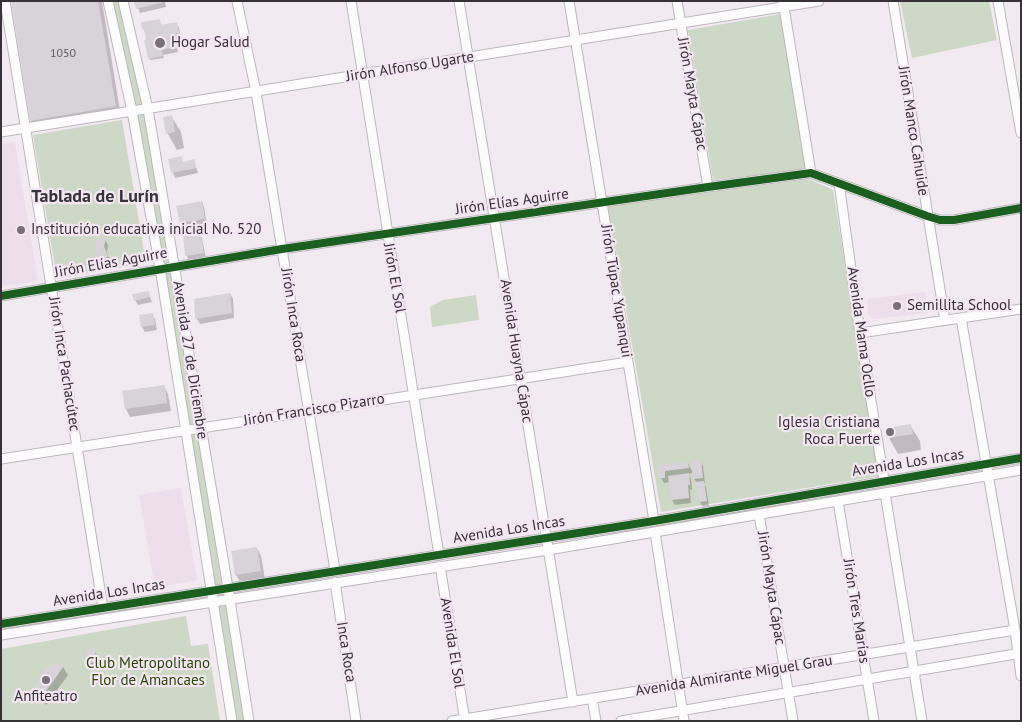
<!DOCTYPE html>
<html>
<head>
<meta charset="utf-8">
<style>
  body { margin:0 }
  #map { position:relative; width:1022px; height:722px; overflow:hidden; background:#f2eaf1; font-family:"PT Sans",sans-serif }
  canvas { display:block }
  .frame { position:absolute; inset:0; border:2px solid #373237; pointer-events:none }
</style>
</head>
<body>
<div id="map">
<canvas width="1022" height="722"></canvas>
<div class="frame"></div>
</div>
<script>
const ctx = document.querySelector('canvas').getContext('2d');
ctx.lineJoin = 'round';
function fillPath(path, color) { ctx.fillStyle = color; ctx.fill(path, 'evenodd'); }
const poly = rows => new Path2D(rows.map(r => 'M' + r).join(''));
function strokePath(path, color, width, dash) { ctx.strokeStyle = color; ctx.lineWidth = width; ctx.lineCap = dash ? 'butt' : 'round'; ctx.setLineDash(dash || []); ctx.stroke(path); }
function label(font, color, halo, rows, align = 'center') {
  ctx.font = font + ' "PT Sans",sans-serif'; ctx.lineWidth = 4.5; ctx.setLineDash([]); ctx.textBaseline = 'middle'; ctx.strokeStyle = halo; ctx.fillStyle = color; for (const [text, x, y, turn = 0] of rows) {
    ctx.save(); ctx.translate(x, y); ctx.rotate((+turn || 0) * Math.PI / 180); ctx.textAlign = isNaN(turn) ? turn : align; if (halo) ctx.strokeText(text, 0, 0); ctx.fillText(text, 0, 0); ctx.restore();
  }
}
fillPath(poly([
  [13,142,15,143,38,281,1,286,1,144],
  [925,292,928,313,874,319,868,315,867,299],
  [181,488,197,580,155,588,139,495]
]), '#eddeec');
fillPath(poly([
  [111,1,120,1,144,106,134,107],
  [900,1,989,1,997,40,912,58],
  [781,14,806,170,713,180,688,30],
  [136,113,144,113,170,263,163,263],
  [122,120,146,263,57,279,33,135],
  [809,179,833,190,879,476,661,512,608,206],
  [172,270,197,425,189,427,164,271],
  [476,295,479,320,432,327,430,307,443,300],
  [198,431,222,586,214,587,190,432],
  [227,603,245,721,236,721,217,605],
  [186,616,191,646,208,644,220,721,1,721,1,649]
]), '#ced8c6');
fillPath(poly([
  [12,1,102,1,121,117,37,131,31,121],
  [135,1,165,1,166,7,140,13],
  [159,20,162,26,176,23,179,28,181,38,175,39,178,52,163,55,164,58,150,60,148,40,143,28],
  [171,116,181,132,184,148,177,150,168,134,164,118],
  [194,161,198,173,175,178,173,173,183,163],
  [202,202,204,207,207,224,184,228,181,223,178,207],
  [199,233,202,238,206,258,189,261,187,256],
  [105,240,108,245,107,252,110,262,105,267,98,255],
  [148,292,152,302,138,305,135,300],
  [230,294,233,299,234,318,200,324,197,319,195,300],
  [152,314,155,319,157,330,145,332,142,327],
  [164,386,168,394,171,411,130,417,126,409,123,393],
  [910,425,920,441,921,450,898,454,889,438],
  [700,461,703,466,705,483,703,483,706,487,709,506,703,507,700,502,697,483,694,479],
  [688,463,693,473,688,474,691,479,692,489,690,490,691,503,675,505,672,500,670,482,664,483,661,478,659,466],
  [257,548,261,556,265,579,241,583,236,575,233,552],
  [94,650,97,655,98,667,92,668,89,663],
  [59,664,63,667,68,675,46,705,38,694]
]), '#0003');
fillPath(poly([
  [11,1,98,1,116,106,30,121],
  [134,1,164,1,164,2,136,9],
  [160,19,161,25,177,22,179,33,174,34,176,47,162,50,163,56,148,59,144,40,146,39,144,28,142,29,141,22],
  [172,115,175,132,166,134,163,117],
  [182,156,183,162,195,159,196,168,171,173,168,159],
  [202,201,205,219,180,223,176,206],
  [200,231,204,253,185,256,183,234],
  [98,237,106,239,104,246,108,256,101,263,97,256,96,246],
  [149,291,150,297,134,301,132,294],
  [230,293,232,313,195,319,194,299],
  [153,313,155,325,141,327,139,315],
  [165,385,167,403,125,409,122,391],
  [911,424,913,434,887,438,886,428],
  [701,460,703,478,693,479,691,461],
  [688,462,689,468,665,471,665,478,659,478,658,465],
  [689,473,690,485,688,485,689,498,671,500,668,476],
  [704,481,707,501,699,502,695,482],
  [257,547,261,571,235,575,231,551],
  [95,648,96,662,88,663,86,649],
  [56,663,59,663,64,666,41,698,36,694,35,690,40,675,46,667]
]), '#d8d3d9');
const minor = poly([
  [5,1,103,608],
  [108,1,132,111,160,268,232,721],
  [123,1,148,109,228,588,249,721],
  [237,1,256,92,335,570],
  [351,1,439,555],
  [459,1,573,702],
  [569,1,654,521],
  [677,1,708,187],
  [783,1,811,173],
  [893,1,945,320],
  [998,1,1021,133],
  [1,132,819,1],
  [839,183,860,333,884,480],
  [1,296,282,249,708,187,811,173,927,216,940,220,954,220,1021,208],
  [961,318,1015,630,1021,676],
  [860,333,1021,309],
  [1,459,628,362],
  [885,493,922,721],
  [838,501,874,721],
  [759,514,793,721],
  [655,532,684,721],
  [440,566,465,721],
  [335,582,356,721],
  [1,624,654,521,1021,458],
  [1,635,548,550,1021,470],
  [592,698,596,721],
  [452,721,1015,630],
  [621,721,1021,653]
]);
strokePath(minor, '#bdb7bd', 11);
strokePath(minor, '#fdfcfd', 9);
strokePath(poly([
  [1,296,282,249,708,187,811,173,927,216,940,220,954,220,1021,208],
  [1,624,654,521,1021,458]
]), '#1b5e20', 8);
for (const [x, y, r, color] of [
  [160,43,6,"#787278"],
  [21,230,5,"#787278"],
  [897,306,5,"#787278"],
  [890,432,5,"#787278"],
  [46,680,5,"#787278"]
]) { const dot = new Path2D(); dot.arc(x, y, r, 0, 2 * Math.PI); ctx.fillStyle = color; ctx.fill(dot); strokePath(dot, '#f5e6f4', 2); }
label('12px', '#605b60', null, [
  ["1050",63,54]
]);
label('15px', '#373237', '#f5e6f4', [
  ["Hogar Salud",171,43],
  ["Institución educativa inicial No. 520",31,230],
  ["Semillita School",907,306],
  ["Iglesia Cristiana",880,423,"right"],
  ["Roca Fuerte",880,440,"right"],
  ["Anfiteatro",46,697,"center"]
], 'left');
label('15px', '#373237', '#f5e6f4', [
  ["Jirón Alfonso Ugarte",410,67,-9],
  ["Jirón Mayta Cápac",692,94,80],
  ["Jirón Manco Cahuide",913,131,81],
  ["Jirón Elías Aguirre",512,202,-8],
  ["Jirón Elías Aguirre",111,263,-10],
  ["Jirón El Sol",394,278,80],
  ["Jirón Túpac Yupanqui",616,291,81],
  ["Jirón Inca Roca",293,315,81],
  ["Avenida Mama Ocllo",861,332,82],
  ["Avenida Huayna Cápac",516,351,81],
  ["Avenida 27 de Diciembre",190,360,81],
  ["Jirón Inca Pachacútec",64,364,81],
  ["Jirón Francisco Pizarro",314,410,-9],
  ["Avenida Los Incas",908,463,-9],
  ["Avenida Los Incas",509,530,-9],
  ["Jirón Mayta Cápac",771,588,81],
  ["Avenida Los Incas",109,593,-9],
  ["Jirón Tres Marías",856,611,81],
  ["Avenida El Sol",452,643,81],
  ["Inca Roca",346,652,81],
  ["Avenida Almirante Miguel Grau",734,676,-9]
]);
label('15px', '#274a07', '#f5e6f4', [
  ["Club Metropolitano",148,664],
  ["Flor de Amancaes",148,681]
]);
label('bold 18px', '#373237', '#f5e6f4', [
  ["Tablada de Lurín",95,197]
]);
</script>
</body>
</html>
